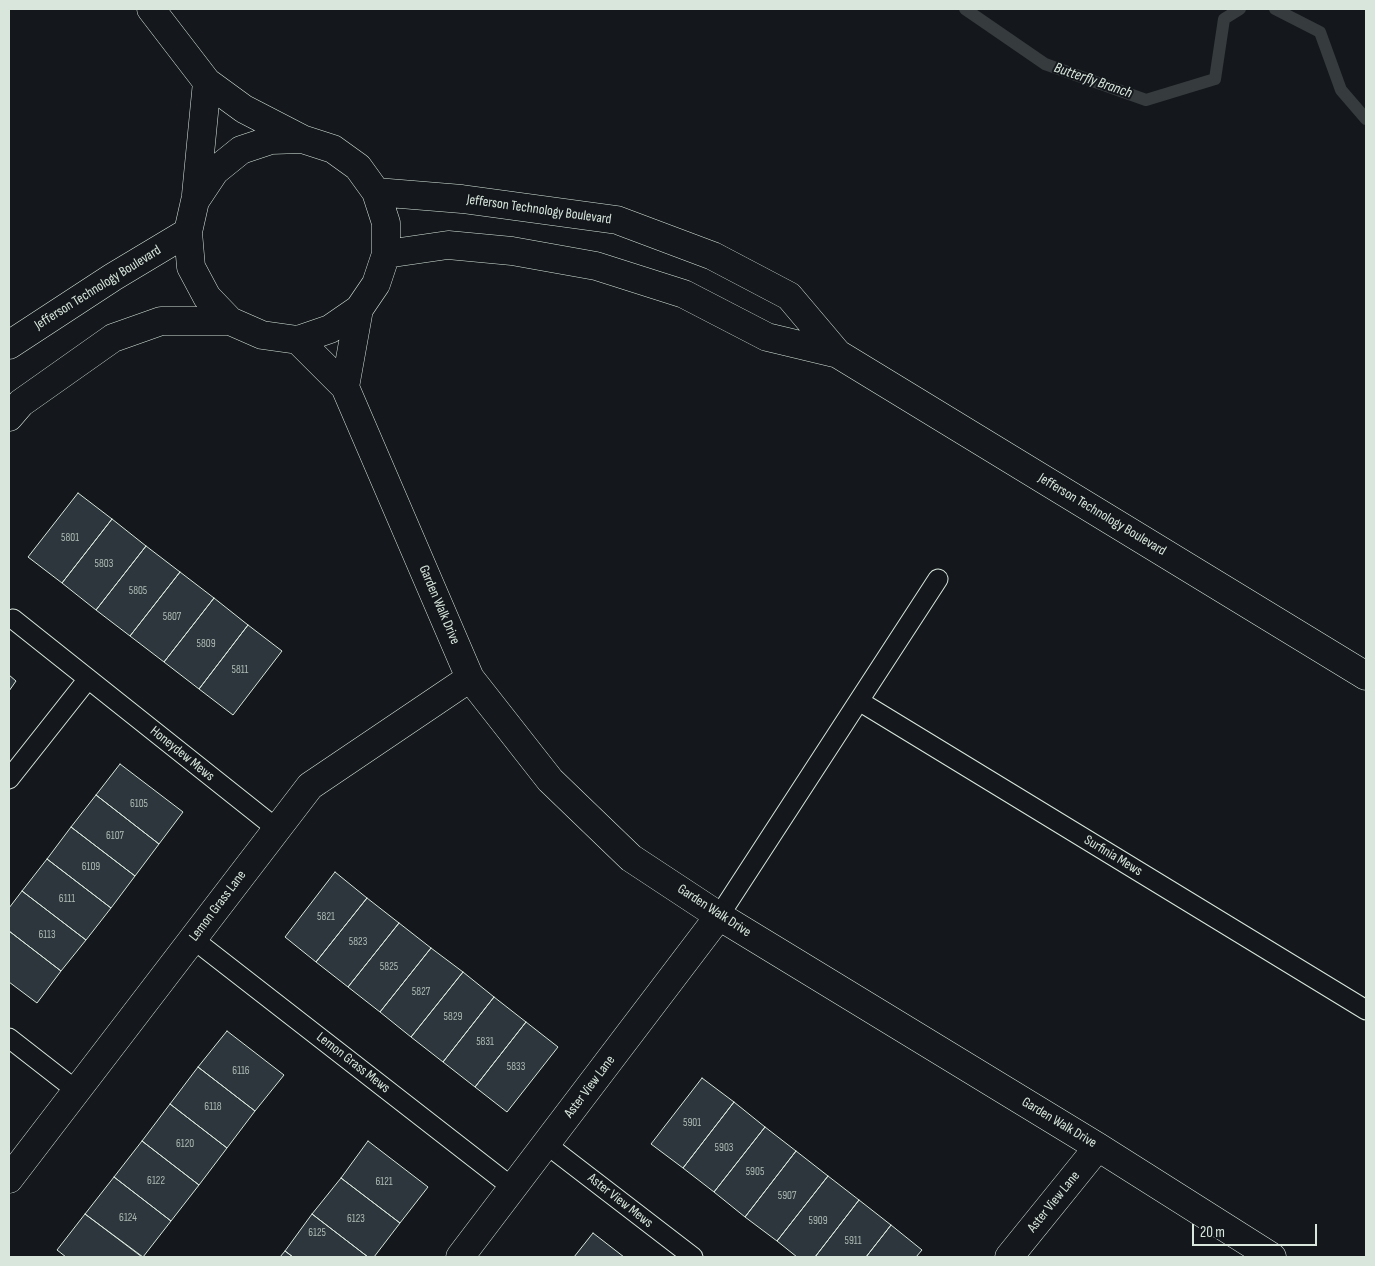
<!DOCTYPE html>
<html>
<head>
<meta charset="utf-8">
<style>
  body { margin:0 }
  #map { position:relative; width:1375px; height:1266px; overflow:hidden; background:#14181c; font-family:"Sofia Sans Condensed",sans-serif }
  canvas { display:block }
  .frame { position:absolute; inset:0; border:10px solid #d8e6dc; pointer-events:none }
  .scale { position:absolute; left:1192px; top:1224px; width:125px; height:22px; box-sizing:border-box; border:2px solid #d8e6dc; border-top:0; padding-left:6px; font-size:15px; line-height:18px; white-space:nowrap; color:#d8e6dc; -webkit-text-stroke:4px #14181c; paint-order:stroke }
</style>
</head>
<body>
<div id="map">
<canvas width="1375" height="1266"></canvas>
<div class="frame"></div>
<div class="scale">20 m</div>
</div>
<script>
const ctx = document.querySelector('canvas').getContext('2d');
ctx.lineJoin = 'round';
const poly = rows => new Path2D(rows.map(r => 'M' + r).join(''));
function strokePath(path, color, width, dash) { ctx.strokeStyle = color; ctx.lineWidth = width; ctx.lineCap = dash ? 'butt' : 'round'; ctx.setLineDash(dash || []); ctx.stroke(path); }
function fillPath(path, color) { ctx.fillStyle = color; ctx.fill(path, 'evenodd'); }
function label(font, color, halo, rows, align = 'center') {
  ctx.font = font + ' "Sofia Sans Condensed",sans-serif'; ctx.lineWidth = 4; ctx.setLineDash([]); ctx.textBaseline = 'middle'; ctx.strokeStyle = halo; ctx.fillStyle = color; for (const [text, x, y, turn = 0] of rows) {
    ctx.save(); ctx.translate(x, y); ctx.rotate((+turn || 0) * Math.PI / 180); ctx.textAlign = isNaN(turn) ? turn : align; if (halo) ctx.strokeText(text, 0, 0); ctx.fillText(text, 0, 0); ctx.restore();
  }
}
strokePath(poly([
  [965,9,1045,64,1146,100,1215,79,1224,19,1240,9],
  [1275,9,1320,32,1341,90,1366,119]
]), '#363b3e', 12);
const building = poly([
  [78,493,112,519,62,583,28,557,78,493],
  [112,519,146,546,96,610,62,583,112,519],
  [146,546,180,572,130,636,96,610,146,546],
  [180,572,214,598,164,662,130,636,180,572],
  [214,598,248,625,199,689,164,662,214,598],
  [248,625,282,651,233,715,199,689,248,625],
  [9,675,16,681,9,691,9,675],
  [120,764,183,812,159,844,96,795,120,764],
  [96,795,159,844,135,876,71,827,96,795],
  [71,827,135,876,111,908,47,859,71,827],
  [47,859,111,908,86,940,22,891,47,859],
  [335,872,367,898,316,962,285,937,335,872],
  [22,891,86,940,61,971,9,931,9,908,22,891],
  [367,898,399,923,348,987,316,962,367,898],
  [399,923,431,948,380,1012,348,987,399,923],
  [9,931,61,971,37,1003,9,982,9,931],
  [431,948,463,972,411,1037,380,1012,431,948],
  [463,972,494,997,443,1062,411,1037,463,972],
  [494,997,526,1022,475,1087,443,1062,494,997],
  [526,1022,558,1047,507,1112,475,1087,526,1022],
  [227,1031,284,1075,255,1111,198,1067,227,1031],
  [198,1067,255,1111,227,1148,170,1104,198,1067],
  [702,1078,734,1102,683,1168,651,1144,702,1078],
  [734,1102,765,1127,714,1192,683,1168,734,1102],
  [170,1104,227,1148,199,1185,142,1141,170,1104],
  [765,1127,796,1151,745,1217,714,1192,765,1127],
  [142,1141,199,1185,171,1221,114,1177,142,1141],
  [368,1141,428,1187,400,1223,341,1178,368,1141],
  [796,1151,828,1176,777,1241,745,1217,796,1151],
  [828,1176,859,1200,815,1257,797,1257,777,1241,828,1176],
  [114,1177,171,1221,143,1257,85,1214,114,1177],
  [341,1178,400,1223,374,1257,368,1257,312,1214,341,1178],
  [859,1200,891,1225,866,1257,815,1257,859,1200],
  [85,1214,142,1257,66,1257,57,1250,85,1214],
  [312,1214,368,1257,293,1257,285,1251,312,1214],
  [891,1225,922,1250,916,1257,866,1257,891,1225],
  [593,1233,624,1257,574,1257,593,1233],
  [285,1251,293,1257,280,1257,285,1251]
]);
fillPath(building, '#2c363c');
strokePath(building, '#d8e6dc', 1);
const lane = poly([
  [13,619,277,829],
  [859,701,1366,1010],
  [9,779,88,679],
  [719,916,938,579],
  [193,939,513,1188],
  [9,1038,77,1091],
  [546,1144,693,1257]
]);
const street = poly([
  [151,9,207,82,244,109,302,139,333,149,358,167,376,192,386,223,386,254,376,284,359,309,330,329,298,340,262,335,230,321,207,297,191,267,188,232,195,201,215,171,241,150,271,140,302,139],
  [376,192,462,199,617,220,713,256,789,296,838,354],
  [196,195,207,82],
  [386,254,448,245,512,251,596,266,684,294,767,337,838,354,1366,676],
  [298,340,345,387,470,678,550,780,631,858,719,916,1098,1147,1272,1257],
  [9,345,113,277,188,232],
  [345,387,359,309],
  [9,417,21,403,113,338,161,321,230,321],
  [9,1179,310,786,470,678],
  [460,1257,719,916],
  [1009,1257,1098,1147]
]);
strokePath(lane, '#d8e6dc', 21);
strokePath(street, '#d8e6dc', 29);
strokePath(lane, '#14181c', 19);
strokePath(street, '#14181c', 28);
label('11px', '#adbab4', null, [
  ["5801",70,538],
  ["5803",104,564],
  ["5805",138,591],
  ["5807",172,617],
  ["5809",206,644],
  ["5811",240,670],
  ["6105",139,804],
  ["6107",115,836],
  ["6109",91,867],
  ["6111",67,899],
  ["5821",326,917],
  ["6113",47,935],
  ["5823",358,942],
  ["5825",389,967],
  ["5827",421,992],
  ["5829",453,1017],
  ["5831",485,1042],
  ["5833",516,1067],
  ["6116",241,1071],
  ["6118",213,1107],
  ["5901",692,1123],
  ["6120",185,1144],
  ["5903",724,1148],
  ["5905",755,1172],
  ["6122",156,1181],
  ["6121",384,1182],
  ["5907",787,1196],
  ["6124",128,1218],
  ["6123",356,1219],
  ["5909",818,1221],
  ["6125",317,1233],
  ["5911",853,1241]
]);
label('14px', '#d8e6dc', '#14181c', [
  ["Jefferson Technology Boulevard",539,210,8],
  ["Jefferson Technology Boulevard",98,288,-32],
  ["Jefferson Technology Boulevard",1102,515,31],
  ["Garden Walk Drive",439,605,67],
  ["Honeydew Mews",182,754,39],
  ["Surfinia Mews",1113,856,31],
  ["Lemon Grass Lane",218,906,-53],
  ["Garden Walk Drive",714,911,33],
  ["Lemon Grass Mews",353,1063,38],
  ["Aster View Lane",590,1087,-53],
  ["Garden Walk Drive",1059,1123,31],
  ["Aster View Mews",620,1201,38],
  ["Aster View Lane",1054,1202,-51]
]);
label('italic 15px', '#d8e6dc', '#14181c', [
  ["Butterfly Branch",1093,81,19]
]);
</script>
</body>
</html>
